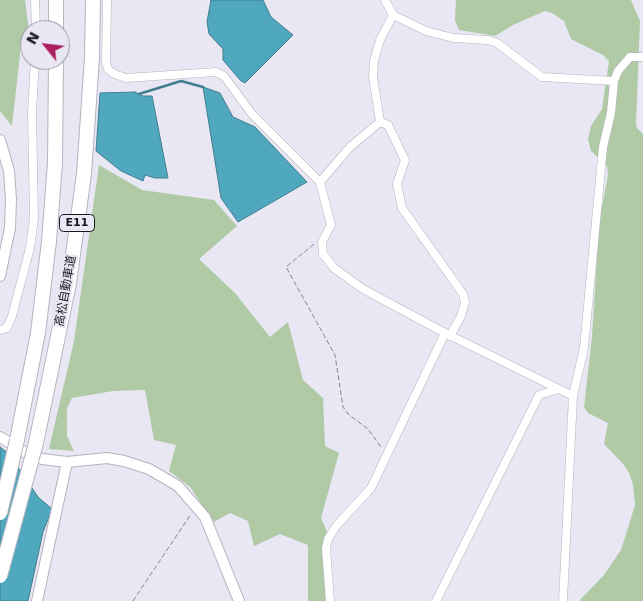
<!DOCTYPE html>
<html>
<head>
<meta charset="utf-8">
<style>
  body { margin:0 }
  #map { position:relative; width:643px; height:601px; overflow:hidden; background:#e9e7f4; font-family:"DejaVu Sans",sans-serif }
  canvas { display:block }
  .north { position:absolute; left:20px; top:20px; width:50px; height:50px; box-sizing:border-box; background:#e9e7f4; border:1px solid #96959e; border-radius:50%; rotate:299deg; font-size:14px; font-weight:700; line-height:20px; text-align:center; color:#19191d }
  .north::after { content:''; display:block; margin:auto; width:18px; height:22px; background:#ab1f5f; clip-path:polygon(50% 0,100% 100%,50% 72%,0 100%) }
</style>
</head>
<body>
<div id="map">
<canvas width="643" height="601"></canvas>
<div class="north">N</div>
</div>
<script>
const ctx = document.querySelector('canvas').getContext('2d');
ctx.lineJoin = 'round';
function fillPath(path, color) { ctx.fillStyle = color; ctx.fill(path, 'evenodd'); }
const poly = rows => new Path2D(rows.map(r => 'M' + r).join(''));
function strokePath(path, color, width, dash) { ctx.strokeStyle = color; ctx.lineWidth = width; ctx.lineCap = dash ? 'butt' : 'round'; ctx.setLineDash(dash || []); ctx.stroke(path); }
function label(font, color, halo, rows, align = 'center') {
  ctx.font = font + ' "DejaVu Sans","Noto Sans JP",sans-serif'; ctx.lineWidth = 4; ctx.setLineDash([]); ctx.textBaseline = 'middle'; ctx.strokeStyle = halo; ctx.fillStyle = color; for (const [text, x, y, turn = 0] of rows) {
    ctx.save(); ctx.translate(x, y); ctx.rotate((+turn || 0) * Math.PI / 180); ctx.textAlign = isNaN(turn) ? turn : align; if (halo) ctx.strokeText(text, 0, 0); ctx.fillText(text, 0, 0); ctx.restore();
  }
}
fillPath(poly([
  [0,0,25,0,29,32,21,46,12,126,0,111],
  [456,0,631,0,640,21,636,123,637,128,643,134,643,601,579,601,604,575,621,550,635,505,633,485,629,473,624,465,604,444,608,423,588,413,584,407,592,337,599,223,608,174,607,166,591,151,588,139,591,126,602,109,609,61,603,55,571,39,564,21,552,13,545,11,513,25,495,36,459,30,455,20],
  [99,165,142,190,214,200,237,226,199,259,235,293,270,337,288,322,303,380,323,398,325,446,339,453,321,518,327,532,322,550,326,601,308,601,308,545,280,534,254,546,248,521,230,513,214,522,190,487,169,471,176,445,154,440,145,390,113,391,72,398,67,408,67,436,74,451,49,449,74,341]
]), '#afcaa5');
const water = poly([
  [211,0,263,0,271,17,293,35,245,83,241,81,223,60,223,49,209,34,207,22,211,0],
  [203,87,220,93,233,117,255,127,307,182,238,222,221,198,203,87],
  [135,92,143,96,152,96,168,178,155,178,145,175,143,181,121,171,96,151,100,93,135,92],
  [0,447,9,454,38,497,52,509,43,532,28,601,0,601,0,447]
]);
fillPath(water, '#50a8be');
strokePath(water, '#407d8e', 1);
strokePath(poly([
  [139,94,181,81,203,87]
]), '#407d8e', 2.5);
const minor = poly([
  [35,0,36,30],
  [107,0,106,63,108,69,114,74,126,78,216,72,224,76,252,114,320,182,331,225,322,242,323,254,334,268,363,289,445,333,573,396],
  [385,0,393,15,426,31,453,38,488,40,497,43,542,77,614,81],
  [380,122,388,125,405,160,397,184,402,208,463,294,465,302,461,316,450,336],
  [320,182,350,147,380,122,373,77,374,61,380,40,393,15],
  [0,330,7,328,12,316,30,248,34,218,32,112,35,60],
  [330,601,326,548,328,539,337,525,371,488,445,333],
  [436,601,539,395,558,389],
  [563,601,573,396,584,348,603,147,611,113,614,81,618,71,630,57,643,57]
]);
const tertiary = poly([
  [0,140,9,171,11,199,10,228,0,276],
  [0,437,29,455,42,459,67,462,107,458,124,461,149,469,178,486,205,517,239,601],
  [37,601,67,462]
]);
const motorway = poly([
  [56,0,56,30],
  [17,440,38,333,49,241,55,163,56,60],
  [36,443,69,283,84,174,92,57,93,0]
]);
strokePath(minor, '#b5b3bf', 9);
strokePath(tertiary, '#b5b3bf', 12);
strokePath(motorway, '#b5b3bf', 16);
strokePath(poly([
  [314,244,286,267,335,355,343,407,348,414,368,429,381,447],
  [133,601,191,514]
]), '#85848c', 1, [5, 2.5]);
strokePath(minor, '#fff', 8);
strokePath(tertiary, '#fff', 10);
strokePath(motorway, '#fff', 14);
const motorwayBridge = poly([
  [0,513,17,440],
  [0,576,36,443]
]);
strokePath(motorwayBridge, '#b5b3bf', 16, []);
strokePath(motorwayBridge, '#fff', 14);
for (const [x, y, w] of [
  [77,223,35]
]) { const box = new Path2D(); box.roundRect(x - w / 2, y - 8.5, w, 17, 4); ctx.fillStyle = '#e9e7f4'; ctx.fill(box); strokePath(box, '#19191d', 1); }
label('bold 11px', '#19191d', null, [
  ["E11",77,223]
]);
label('12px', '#19191d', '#e9e7f4', [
  ["高松自動車道",66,291,-80]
]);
</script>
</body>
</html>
